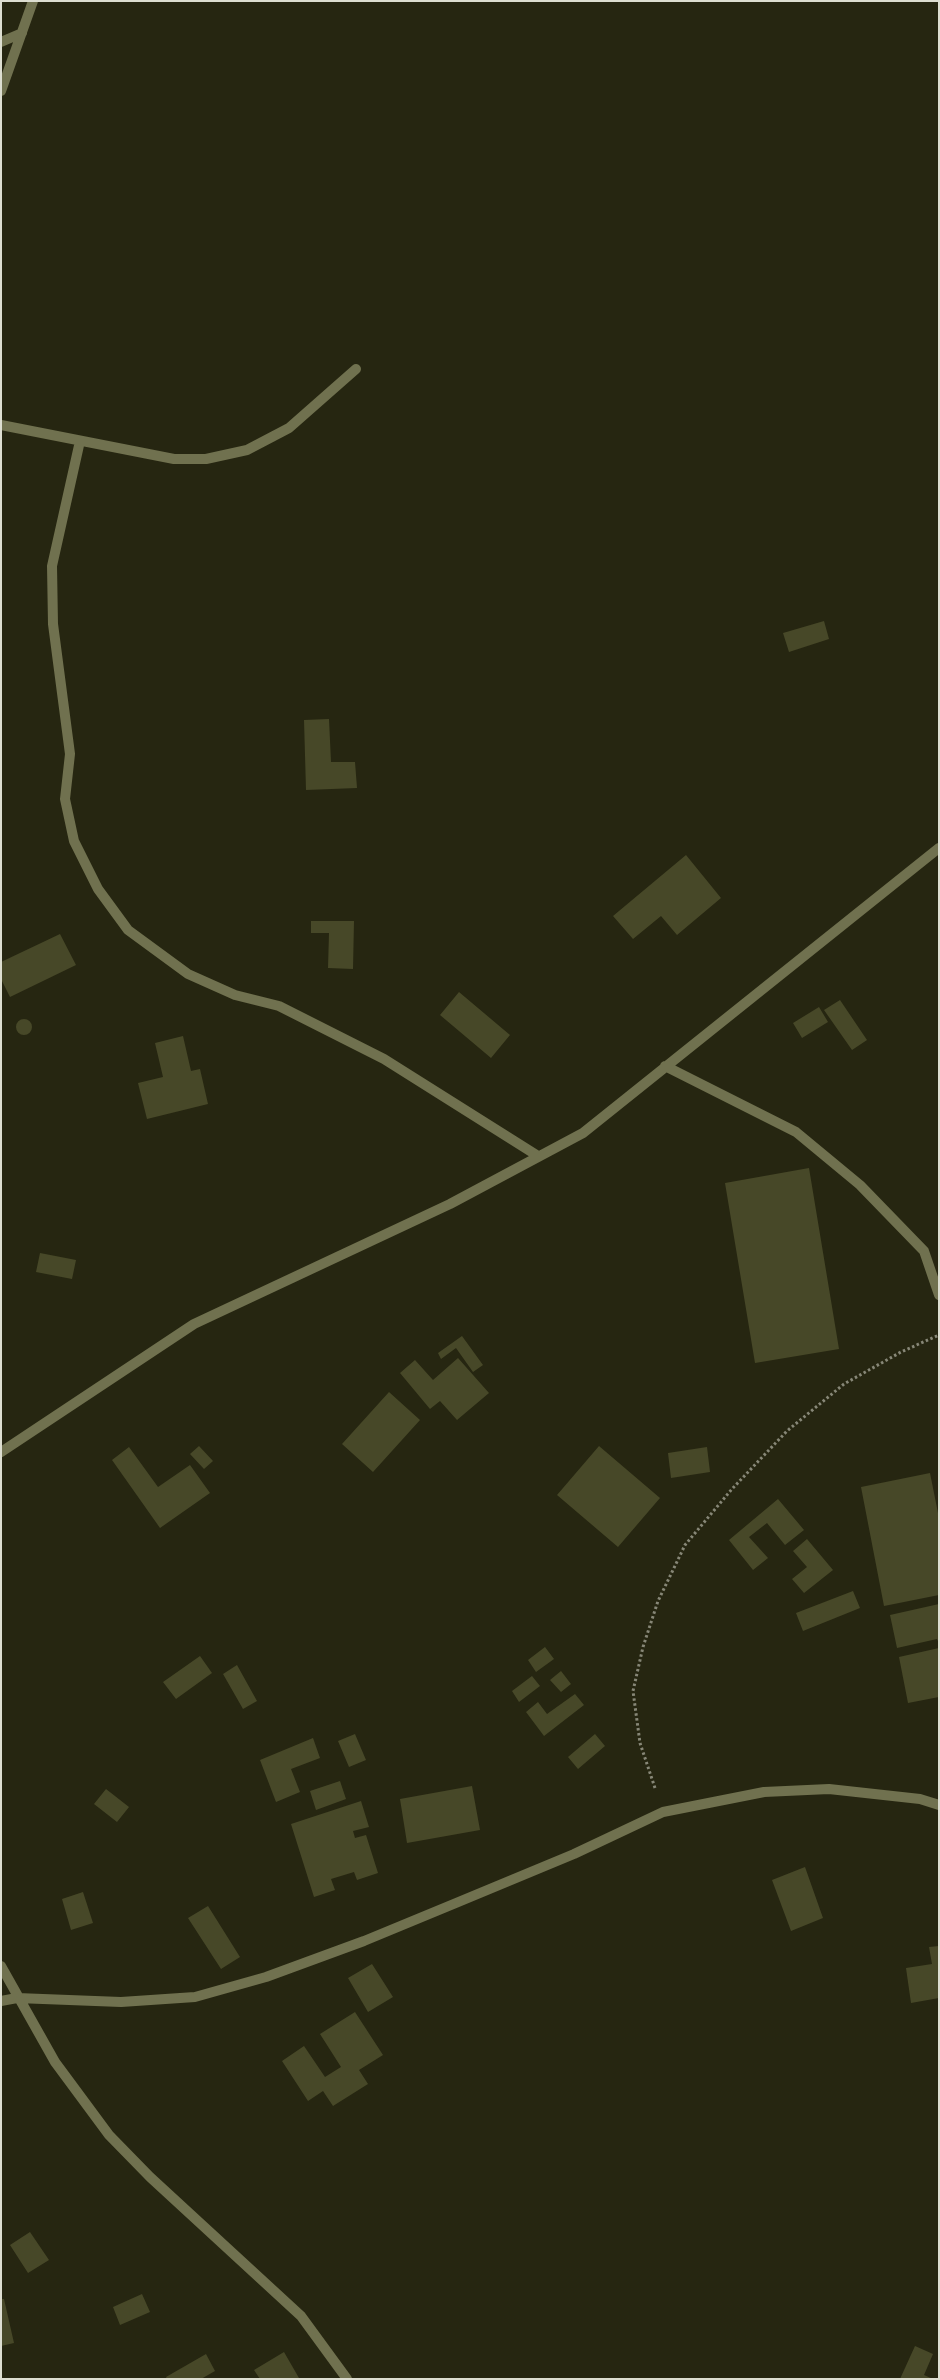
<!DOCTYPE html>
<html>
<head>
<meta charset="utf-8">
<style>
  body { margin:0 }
  #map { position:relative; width:940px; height:2380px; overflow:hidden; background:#262611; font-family:"Fira Sans Condensed",sans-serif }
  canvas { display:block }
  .frame { position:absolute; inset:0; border:2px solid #ddded1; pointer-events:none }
</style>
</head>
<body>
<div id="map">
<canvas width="940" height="2380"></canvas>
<div class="frame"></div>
</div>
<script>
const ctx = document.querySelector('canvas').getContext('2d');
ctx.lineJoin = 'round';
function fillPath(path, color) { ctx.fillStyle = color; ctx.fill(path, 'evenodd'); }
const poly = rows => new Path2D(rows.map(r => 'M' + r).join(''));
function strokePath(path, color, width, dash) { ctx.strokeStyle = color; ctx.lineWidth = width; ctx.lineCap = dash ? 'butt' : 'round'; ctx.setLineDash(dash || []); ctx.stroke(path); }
fillPath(poly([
  [824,621,829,639,789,652,783,633],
  [329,719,331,762,355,762,357,788,306,790,304,720],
  [686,855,721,898,677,935,661,916,633,939,613,916],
  [311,921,354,921,353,969,328,968,329,933,311,933],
  [60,934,76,965,10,997,1,979,1,962],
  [459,992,510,1035,491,1058,440,1015],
  [840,1000,867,1040,852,1050,824,1010],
  [819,1007,828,1022,802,1038,793,1023],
  '16 1027a8 8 0 1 1 16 0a8 8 0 1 1-16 0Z',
  [183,1036,191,1071,200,1069,208,1104,147,1119,138,1083,163,1077,155,1043],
  [809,1168,839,1349,755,1363,725,1183],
  [40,1253,76,1260,72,1279,36,1272],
  [462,1336,483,1365,473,1372,456,1348,441,1359,438,1353],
  [458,1358,489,1393,457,1420,440,1401,430,1409,400,1373,415,1360,433,1380],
  [389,1392,420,1420,373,1472,342,1444],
  [199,1446,213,1461,204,1469,190,1454],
  [599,1446,660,1498,618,1547,557,1495],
  [129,1447,158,1487,190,1465,210,1493,160,1528,112,1460],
  [707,1447,710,1472,671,1478,668,1453],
  [930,1473,939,1518,939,1595,884,1606,861,1487],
  [778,1499,804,1530,785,1545,767,1523,749,1537,768,1558,753,1570,729,1540],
  [807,1539,833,1570,804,1593,792,1579,807,1567,793,1551],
  [853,1591,860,1608,803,1631,796,1613],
  [939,1604,939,1643,937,1639,897,1648,890,1615],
  [545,1647,554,1659,536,1672,528,1660],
  [939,1648,939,1697,908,1703,899,1657],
  [200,1656,212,1673,176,1699,163,1682],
  [237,1665,257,1701,243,1709,223,1674],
  [561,1671,571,1684,561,1692,550,1680],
  [532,1676,540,1686,519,1702,512,1691],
  [575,1694,584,1705,544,1736,526,1712,538,1702,547,1714],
  [355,1734,366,1760,349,1767,338,1741],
  [595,1734,605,1746,578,1769,568,1757],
  [313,1738,320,1758,291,1769,300,1792,276,1802,260,1760],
  [340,1781,346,1799,316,1810,310,1791],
  [472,1786,480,1830,407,1843,400,1799],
  [106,1789,129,1807,117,1822,94,1804],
  [361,1801,369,1827,353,1831,355,1838,366,1835,378,1873,357,1880,354,1872,331,1879,335,1890,314,1897,291,1824],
  [805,1867,823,1918,791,1931,772,1880],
  [83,1892,93,1923,71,1930,62,1899],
  [208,1906,240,1957,221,1969,188,1918],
  [939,1946,939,1998,911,2003,906,1968,932,1964,929,1947],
  [372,1964,393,1997,368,2012,348,1978],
  [355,2012,383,2055,359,2070,368,2084,333,2106,323,2091,308,2101,282,2061,304,2046,325,2077,341,2067,320,2034],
  [30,2232,49,2260,28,2273,10,2245],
  [142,2294,150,2312,120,2325,113,2307],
  [1,2299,4,2299,14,2343,1,2346],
  [915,2346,933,2354,924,2375,933,2379,900,2379],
  [284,2352,299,2378,260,2379,254,2370],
  [206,2354,215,2371,201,2379,167,2379,166,2377]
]), '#474828');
strokePath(poly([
  [655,1788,640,1743,633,1691,643,1647,658,1601,685,1545,732,1489,787,1431,844,1384,901,1352,939,1335]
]), '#878777', 3, [2.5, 2.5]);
strokePath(poly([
  [1,42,22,33],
  [1,91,33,1],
  [1,425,174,459,206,459,247,450,289,428,356,369],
  [80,441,52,566,53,624,70,754,65,799,74,841,98,889,128,930,188,974,235,995,279,1006,384,1059,538,1156],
  [665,1066,796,1132,860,1185,924,1251,939,1295],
  [1,1452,194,1324,450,1204,583,1133,939,848],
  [1,1966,55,2062,109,2135,150,2177,301,2316,347,2379],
  [1,2001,17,1998,121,2002,195,1997,266,1977,364,1941,456,1903,574,1854,663,1812,764,1792,829,1789,920,1799,939,1805]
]), '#70714f', 10);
</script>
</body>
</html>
